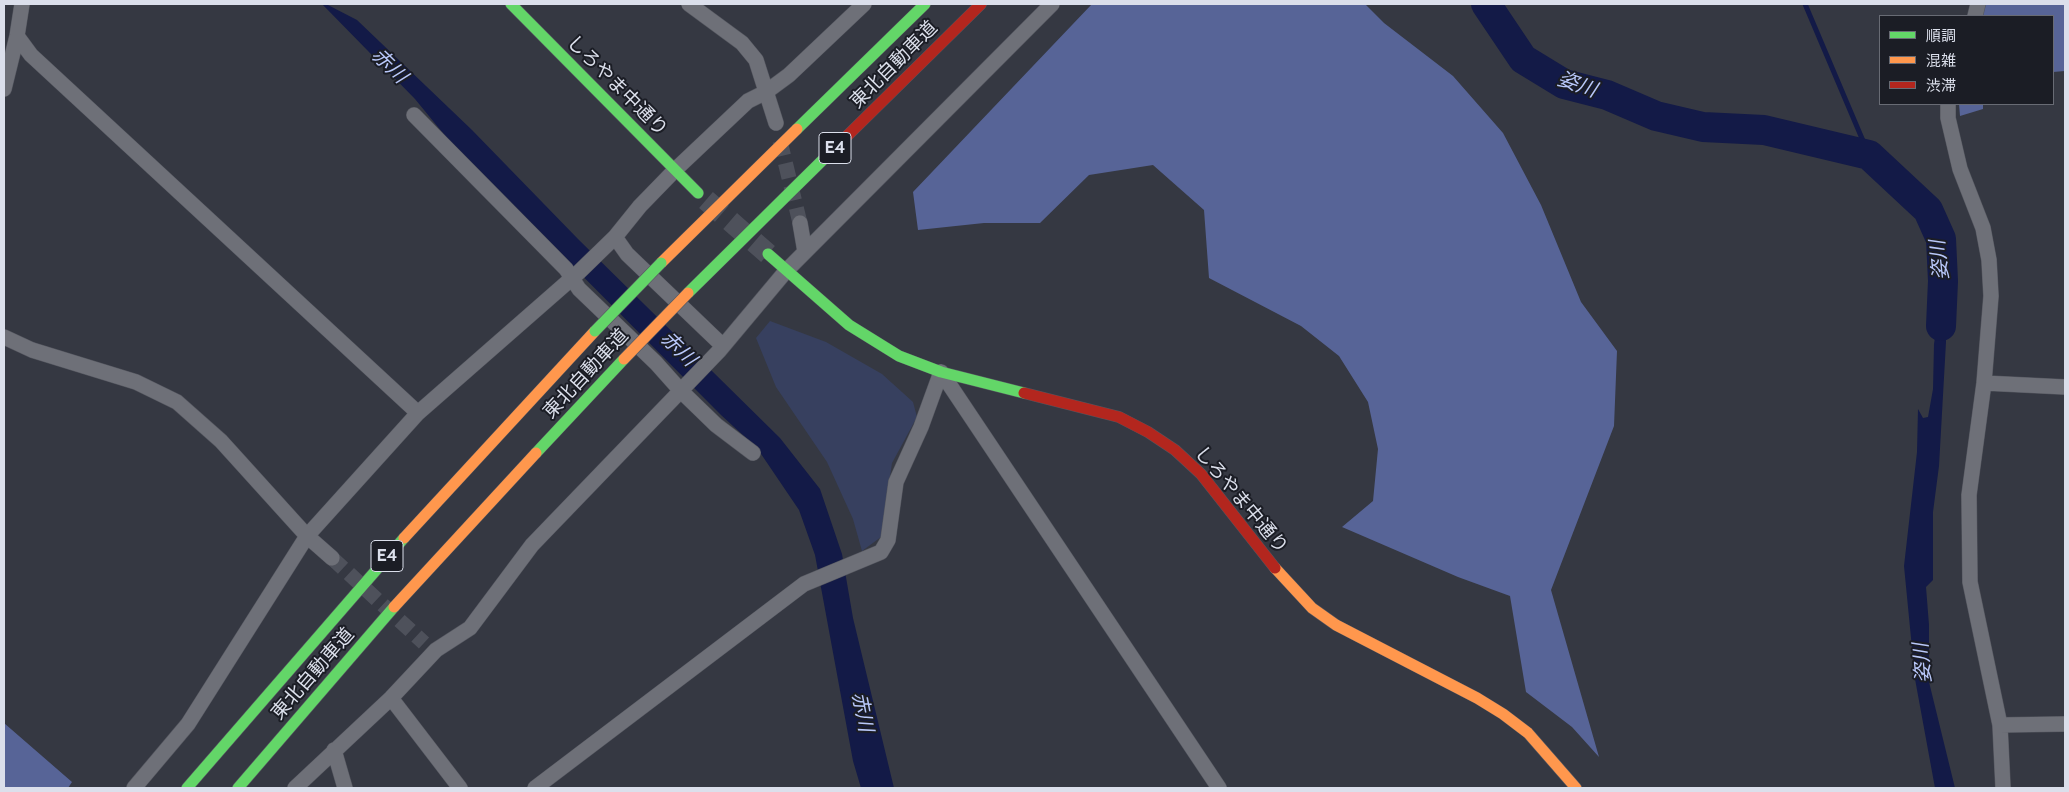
<!DOCTYPE html>
<html>
<head>
<meta charset="utf-8">
<style>
  body { margin:0 }
  #map { position:relative; width:2069px; height:792px; overflow:hidden; background:#353842; font-family:Cabin,"Noto Sans JP",sans-serif }
  canvas { display:block }
  .frame { position:absolute; inset:0; border:5px solid #dbdfeb; pointer-events:none }
  .legend { position:absolute; left:1879px; top:15px; width:175px; height:90px; box-sizing:border-box; background:#1b1d25; border:1px solid #686b74; margin:0; padding:6px 9px; list-style:none; font-size:15px; color:#dbdfeb }
  .legend li { display:flex; align-items:center; gap:10px; height:25px }
  .legend b { width:25px; border:1px solid #686b74 }
</style>
</head>
<body>
<div id="map">
<canvas width="2069" height="792"></canvas>
<div class="frame"></div>
<ul class="legend">
<li><b style="height:6px;background:#63d668"></b>順調</li>
<li><b style="height:6px;background:#ff974d"></b>混雑</li>
<li><b style="height:6px;background:#b3261e"></b>渋滞</li>
</ul>
</div>
<script>
const ctx = document.querySelector('canvas').getContext('2d');
ctx.lineJoin = 'round';
function fillPath(path, color) { ctx.fillStyle = color; ctx.fill(path, 'evenodd'); }
const poly = rows => new Path2D(rows.map(r => 'M' + r).join(''));
function strokePath(path, color, width, dash) { ctx.strokeStyle = color; ctx.lineWidth = width; ctx.lineCap = dash ? 'butt' : 'round'; ctx.setLineDash(dash || []); ctx.stroke(path); }
function label(font, color, halo, rows, align = 'center') {
  ctx.font = font + ' Cabin,"Noto Sans JP",sans-serif'; ctx.lineWidth = 4; ctx.setLineDash([]); ctx.textBaseline = 'middle'; ctx.strokeStyle = halo; ctx.fillStyle = color; for (const [text, x, y, turn = 0] of rows) {
    ctx.save(); ctx.translate(x, y); ctx.rotate((+turn || 0) * Math.PI / 180); ctx.textAlign = isNaN(turn) ? turn : align; if (halo) ctx.strokeText(text, 0, 0); ctx.fillText(text, 0, 0); ctx.restore();
  }
}
fillPath(poly([
  [770,321,826,342,882,374,913,402,917,417,892,463,881,537,862,551,853,519,827,462,776,387,756,338]
]), '#37405f');
fillPath(poly([
  [1092,4,1365,4,1384,23,1453,76,1503,133,1541,205,1581,302,1617,351,1614,426,1551,590,1599,757,1572,727,1526,692,1510,596,1458,577,1342,527,1373,501,1378,449,1368,402,1339,356,1301,326,1209,278,1204,210,1153,165,1089,175,1040,223,984,223,918,230,913,192],
  [1985,4,2065,4,2065,71,2053,72,2053,16,1982,16],
  [1959,104,1983,104,1983,109,1960,116],
  [4,723,72,782,68,788,4,788]
]), '#576497');
fillPath(poly([
  [322,4,326,4,357,20,472,130,578,239,780,438,820,489,842,554,853,618,894,788,861,788,853,761,815,555,799,510,757,448,721,415,456,149,415,99],
  [1945,271,1946,342,1939,466,1933,512,1933,580,1926,587,1929,625,1929,682,1955,788,1935,788,1915,679,1904,566,1917,452,1918,409,1923,418,1928,417,1933,389,1934,344]
]), '#131a47');
strokePath(poly([
  [1805,4,1869,155]
]), '#131a47', 5);
strokePath(poly([
  [1486,4,1523,59,1564,84,1607,95,1656,116,1703,127,1764,130,1869,155,1928,210,1941,239,1943,281,1941,326]
]), '#131a47', 30);
strokePath(poly([
  [780,141,800,223],
  [332,558,424,643]
]), '#4e515b', 15, [15, 8]);
strokePath(poly([
  [706,200,768,254]
]), '#4e515b', 21, [21, 11]);
const street = poly([
  [689,4,742,43,756,60,776,123],
  [1975,16,1978,4],
  [17,36,31,55,418,413],
  [4,89,17,36,22,4],
  [1948,104,1948,118,1960,169,1983,228,1989,260,1991,296,1984,383,1969,495,1970,582,2000,725,2003,788],
  [414,115,566,269,579,289,656,363,681,391,716,425,753,453],
  [800,223,805,252],
  [615,237,627,254,723,346],
  [4,337,32,350,136,382,177,402,221,441,307,536,332,558],
  [941,372,1219,788],
  [1984,383,2065,387],
  [391,698,460,788],
  [2000,725,2065,724],
  [334,750,345,788],
  [134,788,188,724,307,536,418,413,579,272,615,237,640,206,676,169,748,101,766,92,789,75,864,4],
  [295,788,391,698,436,650,470,628,532,545,719,351,786,271,1052,4],
  [535,788,804,584,881,552,888,540,896,482,921,427,941,372]
]);
const fast = poly([
  [511,4,698,193],
  [797,129,925,4],
  [768,254,849,325,899,356,941,372,1024,393],
  [688,293,846,137],
  [536,453,624,359],
  [187,788,404,538],
  [238,788,394,607]
]);
const slow = poly([
  [661,263,797,129],
  [404,538,595,331],
  [1275,568,1312,608,1336,625,1477,698,1503,714,1528,733,1576,788],
  [394,607,536,453]
]);
const jam = poly([
  [846,137,981,4],
  [1024,393,1119,417,1148,432,1175,450,1201,474,1275,568]
]);
strokePath(street, '#54565f', 16);
strokePath(fast, '#54565f', 12);
strokePath(slow, '#54565f', 12);
strokePath(jam, '#54565f', 12);
strokePath(street, '#6e7078', 15);
strokePath(fast, '#63d668', 11);
strokePath(slow, '#ff974d', 11);
strokePath(jam, '#b3261e', 11);
const fastBridge = poly([
  [595,331,661,263]
]);
const slowBridge = poly([
  [624,359,688,293]
]);
strokePath(fastBridge, '#54565f', 12, []);
strokePath(slowBridge, '#54565f', 12, []);
strokePath(fastBridge, '#63d668', 11);
strokePath(slowBridge, '#ff974d', 11);
for (const [x, y, w] of [
  [835,148,32],
  [387,556,32]
]) { const box = new Path2D(); box.roundRect(x - w / 2, y - 15.5, w, 31, 4); ctx.fillStyle = '#1b1d25'; ctx.fill(box); strokePath(box, '#dbdfeb', 1); }
label('bold 18px', '#dbdfeb', null, [
  ["E4",835,148],
  ["E4",387,556]
]);
label('19px', '#dbdfeb', '#1b1d25', [
  ["東北自動車道",894,65,-45],
  ["しろやま中通り",617,86,45],
  ["東北自動車道",586,374,-47],
  ["しろやま中通り",1241,500,50],
  ["東北自動車道",313,674,-49]
]);
label('italic 20px', '#b9c8fa', '#1b1d25', [
  ["赤川",389,66,44],
  ["姿川",1577,85,19],
  ["姿川",1940,260,-96],
  ["赤川",678,349,44],
  ["姿川",1923,663,-95],
  ["赤川",862,712,79]
]);
</script>
</body>
</html>
